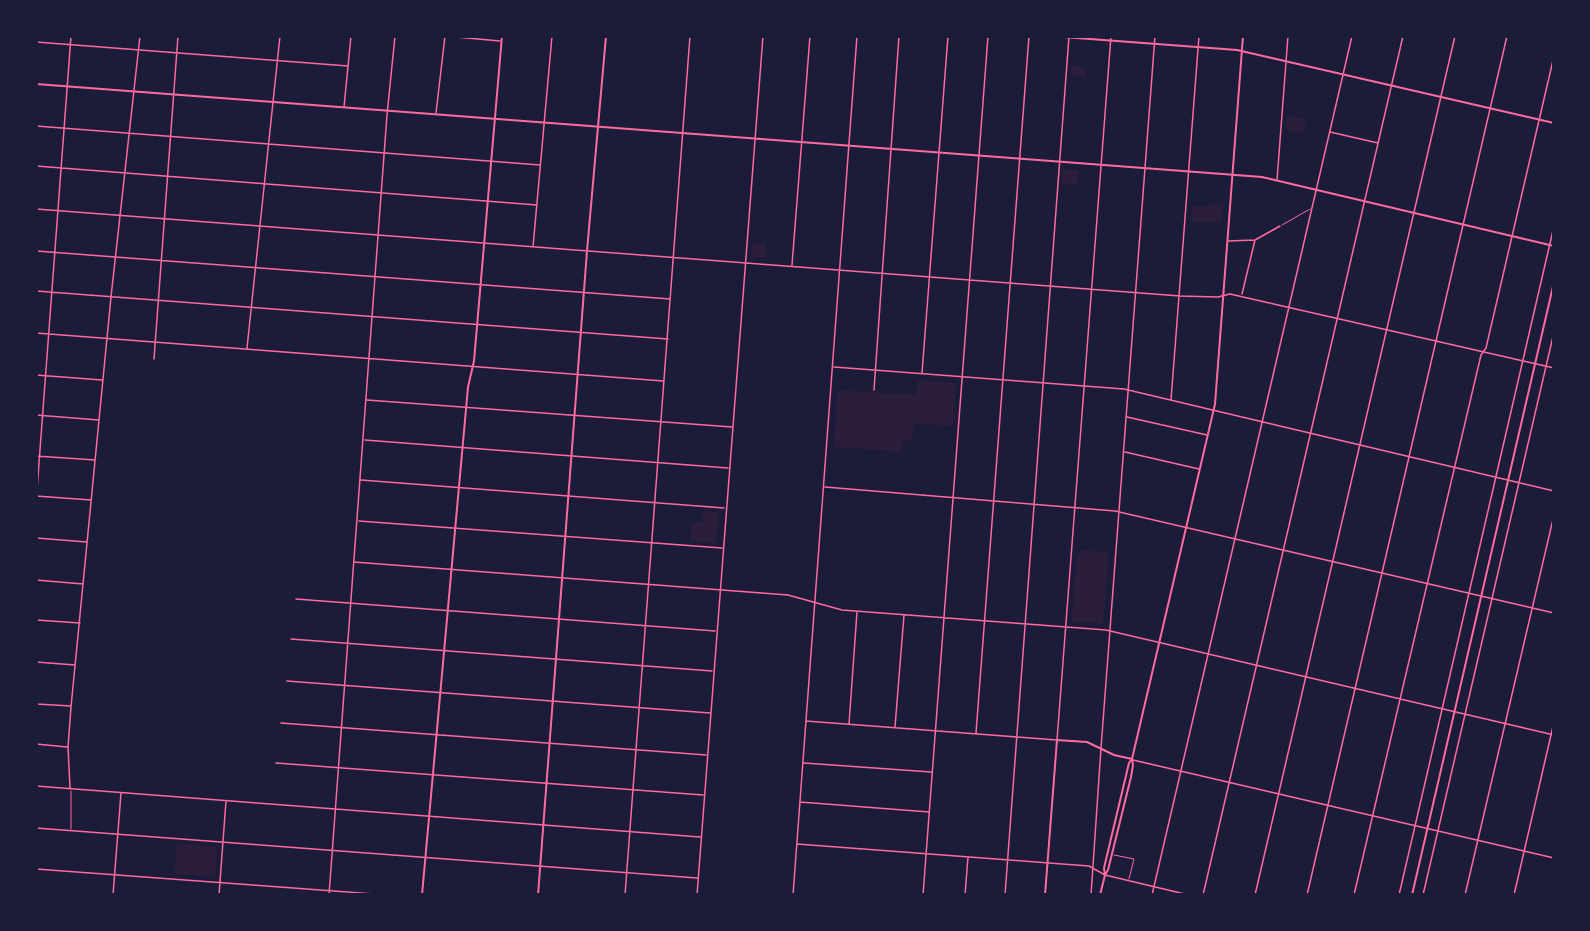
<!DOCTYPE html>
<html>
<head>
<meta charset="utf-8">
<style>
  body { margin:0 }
  #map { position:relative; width:1590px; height:931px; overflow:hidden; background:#1b1b3a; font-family:Barlow,sans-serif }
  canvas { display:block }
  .frame { position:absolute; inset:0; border:38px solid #1b1b3a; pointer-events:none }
</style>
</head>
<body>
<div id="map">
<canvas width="1590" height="931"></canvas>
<div class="frame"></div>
</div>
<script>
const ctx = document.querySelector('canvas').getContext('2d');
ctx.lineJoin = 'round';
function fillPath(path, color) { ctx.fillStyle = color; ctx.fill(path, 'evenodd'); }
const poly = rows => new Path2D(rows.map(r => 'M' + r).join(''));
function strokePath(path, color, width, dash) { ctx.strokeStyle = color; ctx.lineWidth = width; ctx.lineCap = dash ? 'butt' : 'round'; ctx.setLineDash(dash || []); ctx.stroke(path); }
fillPath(poly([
  [1071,66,1086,68,1086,77,1070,75],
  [1287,115,1307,119,1304,134,1286,130],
  [1063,169,1079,170,1077,184,1062,184],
  [1208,204,1223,205,1221,223,1191,221,1192,206,1207,207],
  [752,243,766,243,766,258,750,257],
  [918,380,956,383,953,426,914,423,912,440,902,439,901,452,834,447,837,390,916,395],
  [703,511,719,512,716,543,690,541,692,522,702,522],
  [1081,550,1109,552,1103,624,1071,621,1077,554],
  [177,844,217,847,215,877,174,874]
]), '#2a1e3b');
strokePath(poly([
  [1282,225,1310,209],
  [71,791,71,829],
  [1114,855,1134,859,1129,879]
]), '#ff6b9d', 1);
strokePath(poly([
  [445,36,500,41],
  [36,42,348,66],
  [344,107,351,36],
  [436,113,445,36],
  [36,126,540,165],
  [1330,132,1378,143],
  [36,166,537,205],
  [1277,180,1288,36],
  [36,209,1180,296,1218,297,1230,294,1554,368],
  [1228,241,1255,240,1280,226],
  [533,247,552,36],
  [36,251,670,299],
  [792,265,810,36],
  [36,291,668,339],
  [1242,294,1255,240],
  [36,333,663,381],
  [247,348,280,36],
  [154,359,178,36],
  [834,367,1124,389,1554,491],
  [922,373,948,36],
  [36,375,102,380],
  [874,390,899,36],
  [367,400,732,427],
  [1171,400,1199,36],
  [36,415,99,420],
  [1127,417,1207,435],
  [365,440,728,468],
  [1125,452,1199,469],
  [36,456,95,460],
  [361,480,724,508],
  [825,487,1115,511,1554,613],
  [36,496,91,500],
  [36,503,71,36],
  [359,521,722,548],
  [36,538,87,542],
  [354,562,788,595,842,610,1106,630,1554,735],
  [36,580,83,584],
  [296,599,715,631],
  [36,620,80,623],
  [291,639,712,671],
  [36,662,75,665],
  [287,681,710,713],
  [36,704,71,706],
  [806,721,1057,740,1111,36],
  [281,723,706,755],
  [849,724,857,612],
  [895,727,904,615],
  [976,733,1029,36],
  [36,744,67,747],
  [1133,760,1554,858],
  [276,763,703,795],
  [804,763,931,772],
  [36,786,700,837],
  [70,788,68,747,71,707,111,297,140,36],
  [800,802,929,812],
  [36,828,697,878],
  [797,844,1089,866,1105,875,1189,895],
  [36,869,388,895],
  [219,895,226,801],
  [329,895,387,115,395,36],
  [625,895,690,36],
  [697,895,763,36],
  [793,895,857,36],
  [923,895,988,36],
  [965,895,968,857],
  [1005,895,1069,36],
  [1091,895,1101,748,1155,36],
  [1152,895,1352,36],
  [1203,895,1403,36],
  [1255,895,1455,36],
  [1307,895,1507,36],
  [1354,895,1481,355,1486,348,1554,56],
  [1399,895,1554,226],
  [1423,895,1554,332],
  [1465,895,1554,515],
  [1514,895,1554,722]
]), '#ff6b9d', 1.5);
strokePath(poly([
  [113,895,121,793]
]), '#ff6b9d', 1.5);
strokePath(poly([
  [1050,36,1237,50,1554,123],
  [36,84,1262,177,1554,246],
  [1105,875,1104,868,1129,763,1132,759,1215,404,1243,36],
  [422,895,468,387,474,361,502,36],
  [1045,895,1057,740,1087,742,1114,755,1132,759],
  [1100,895,1105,875,1108,870,1131,777,1133,765,1132,759]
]), '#ff6b9d', 2);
strokePath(poly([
  [1412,895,1554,282]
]), '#ff6b9d', 2);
strokePath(poly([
  [538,895,587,251,606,36]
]), '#ff6b9d', 2);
</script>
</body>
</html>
